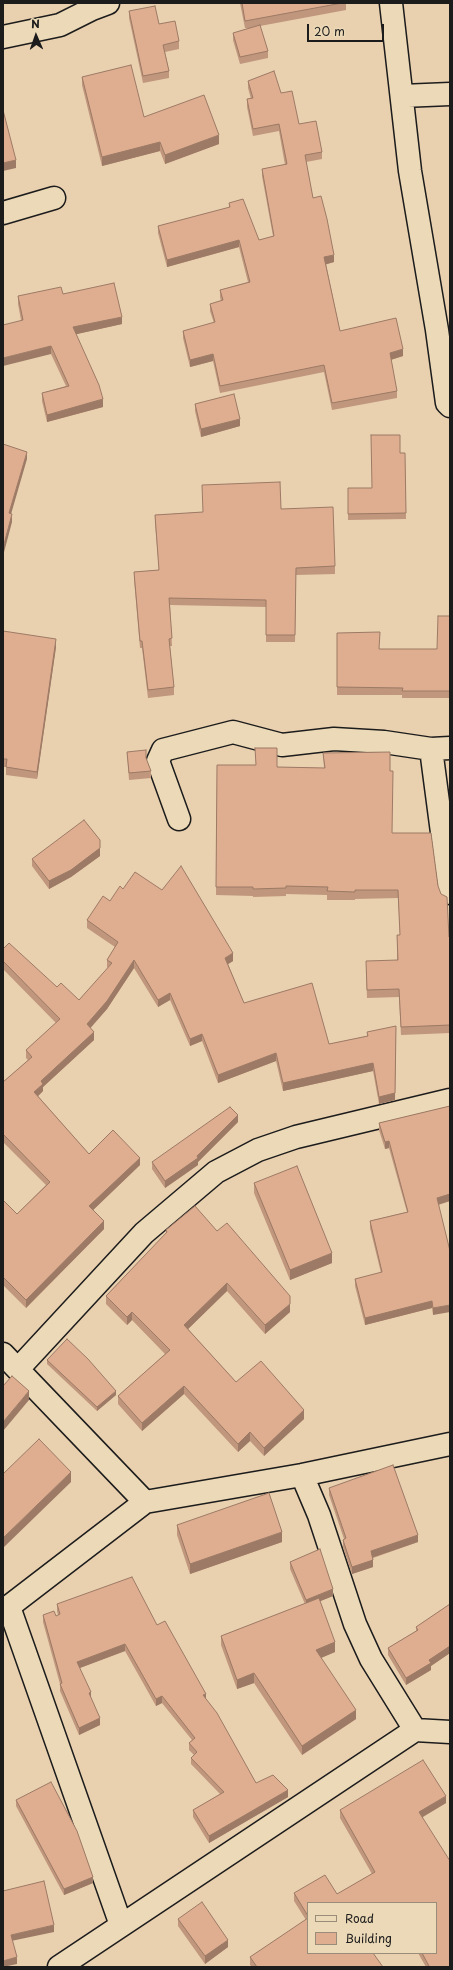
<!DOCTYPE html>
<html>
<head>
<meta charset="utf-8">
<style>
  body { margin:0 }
  #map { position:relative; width:453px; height:1970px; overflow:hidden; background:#e9d0af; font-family:"Playpen Sans",sans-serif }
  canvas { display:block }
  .frame { position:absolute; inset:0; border:4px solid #1c1c1c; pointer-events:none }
  .legend { position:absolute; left:307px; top:1902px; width:130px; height:52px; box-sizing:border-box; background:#ecd9b7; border:1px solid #998d79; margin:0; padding:5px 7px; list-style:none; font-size:12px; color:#1c1c1c }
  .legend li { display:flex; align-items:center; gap:8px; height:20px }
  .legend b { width:20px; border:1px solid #998d79 }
  .north { position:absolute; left:16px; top:16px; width:40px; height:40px; -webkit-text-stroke:3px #ecd9b7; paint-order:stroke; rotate:358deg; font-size:11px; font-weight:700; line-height:16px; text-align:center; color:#1c1c1c }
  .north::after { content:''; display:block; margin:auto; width:14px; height:18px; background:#1c1c1c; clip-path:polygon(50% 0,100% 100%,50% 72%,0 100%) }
  .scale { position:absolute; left:307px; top:24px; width:77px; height:18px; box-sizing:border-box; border:2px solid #1c1c1c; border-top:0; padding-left:5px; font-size:12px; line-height:14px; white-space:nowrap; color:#1c1c1c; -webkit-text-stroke:3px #ecd9b7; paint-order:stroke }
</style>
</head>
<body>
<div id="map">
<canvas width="453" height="1970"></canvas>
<div class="frame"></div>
<ul class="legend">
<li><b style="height:5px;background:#ecd9b7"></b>Road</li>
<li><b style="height:11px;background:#dfae90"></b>Building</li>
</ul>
<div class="north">N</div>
<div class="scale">20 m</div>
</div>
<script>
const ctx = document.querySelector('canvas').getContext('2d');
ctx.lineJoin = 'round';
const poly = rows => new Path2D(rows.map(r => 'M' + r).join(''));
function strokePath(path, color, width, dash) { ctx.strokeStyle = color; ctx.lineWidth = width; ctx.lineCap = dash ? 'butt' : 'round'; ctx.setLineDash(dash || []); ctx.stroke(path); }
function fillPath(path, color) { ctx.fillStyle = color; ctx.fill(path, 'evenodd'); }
const minor = poly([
  [391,3,410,171,437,330,447,403,450,406],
  [3,37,60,25,92,9,108,3],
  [402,96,450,94],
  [3,213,54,198],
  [431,749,450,893],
  [179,819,158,761,163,750,233,732,282,745,334,739,384,742,431,749,450,748],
  [3,1354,145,1502],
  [18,1369,144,1233,216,1172,258,1150,296,1137,450,1100],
  [302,1475,319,1515,355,1624,371,1659,415,1730],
  [9,1607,121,1925],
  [3,1611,145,1502,302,1475,450,1444],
  [59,1967,415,1730,450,1732]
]);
strokePath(minor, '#1c1c1c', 25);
strokePath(minor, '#ecd9b7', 22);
fillPath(poly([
  [240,3,346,3,346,10,260,26,268,51,268,58,240,64,233,40,233,33,249,28,245,28],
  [129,11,159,24,179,41,179,49,165,52,169,71,169,78,143,83,129,18],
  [82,77,144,117,219,144,165,164,160,151,102,166,82,85],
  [248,81,281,93,299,124,322,152,322,159,306,162,313,198,334,262,326,264,340,331,403,356,391,360,397,391,397,398,332,410,324,372,220,393,213,361,190,367,183,338,183,331,214,323,210,311,210,304,221,301,220,297,220,290,248,282,239,247,167,267,158,233,158,226,229,208,229,203,259,240,273,236,262,176,262,169,285,165,279,131,253,136,247,107,247,99,251,99,248,88],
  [63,294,122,324,76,334,103,407,47,422,42,401,42,393,66,386,51,354,21,320,18,304,18,296],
  [195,404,240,426,201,437,195,411],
  [400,453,405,453,406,519,348,520,348,488,372,488],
  [281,509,335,566,335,574,296,575,295,642,266,642,266,607,170,605,172,646,170,646,174,687,174,695,148,698,142,648,140,648,134,579,134,572,159,570,155,523,155,515,203,512],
  [450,616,450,698,402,698,402,695,337,695,337,633,379,649,437,649],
  [3,631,56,647,37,779,6,775,6,767,3,767],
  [127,752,146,758,151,771,151,778,129,780],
  [323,753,390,771,392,833,438,886,449,937,450,937,450,1033,401,1035,399,997,367,998,366,970,397,960,397,935,400,935,398,898,355,899,355,900,327,900,327,895,286,894,286,896,253,897,253,896,216,895,217,765,277,767,324,768],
  [100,856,71,877,49,889,32,866,32,859],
  [110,901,233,961,228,964,244,1003,329,1044,367,1036,367,1032,395,1100,379,1104,373,1071,283,1091,276,1061,218,1083,202,1041,190,1046,170,1000,158,1007,134,968,107,1009,90,1028,94,1040,43,1087,43,1091,38,1096,89,1154,140,1165,93,1210,104,1229,26,1308,3,1285,3,1200,17,1214,46,1185,3,1142,3,1082,28,1060,26,1058,26,1050,56,1023,3,969,3,949,57,987,79,1000,108,968,107,967,107,960,115,947,87,928,87,920],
  [450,1106,450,1201,438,1205,433,1315,432,1308,365,1325,355,1286,355,1279,381,1273,370,1228,370,1221,407,1212,389,1148,385,1149,379,1130,379,1123],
  [238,1122,198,1162,198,1165,165,1188,152,1169,152,1162],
  [254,1183,332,1263,290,1280,254,1193],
  [166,1230,217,1231,290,1312,265,1334,227,1291,188,1329,236,1382,304,1419,264,1456,250,1441,238,1452,184,1394,142,1431,118,1404,118,1396,165,1354,132,1320,127,1325,106,1304,106,1296,166,1234],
  [47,1360,116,1395,97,1411,47,1364],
  [329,1488,418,1542,373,1558,373,1567,352,1574,343,1547,343,1540,344,1539,329,1495],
  [177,1525,282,1542,190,1574,177,1535],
  [290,1562,333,1596,320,1601,335,1652,321,1658,356,1719,302,1755,254,1683,237,1689,221,1645,221,1636,305,1604,290,1569],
  [57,1604,157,1625,206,1699,256,1783,288,1797,209,1843,193,1817,193,1810,220,1794,191,1764,191,1758,194,1755,189,1750,189,1743,192,1740,162,1703,156,1706,125,1651,80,1668,100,1725,79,1735,60,1691,60,1684,43,1622,43,1615,56,1616,58,1615,57,1611],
  [450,1604,450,1653,431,1666,431,1670,406,1685,388,1655,388,1648,416,1631,416,1627],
  [16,1800,93,1883,64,1895,16,1806],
  [446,1803,423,1817,450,1967,426,1967,418,1953,436,1953,436,1903,308,1903,308,1953,383,1967,252,1967,250,1965,250,1957,306,1920,294,1901,294,1893,337,1894,372,1874,340,1818,340,1810],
  [178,1919,228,1947,205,1964,178,1926]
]), '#c0967c');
fillPath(poly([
  [219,135,219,144,165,164,165,155],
  [160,142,160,151,102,166,102,157],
  [16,160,16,168,3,171,3,163],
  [239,240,239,247,167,267,167,260],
  [334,255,334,262,324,265,324,257],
  [122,317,122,324,73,335,73,327],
  [51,346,51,354,3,366,3,358],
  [403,349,403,356,390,360,390,353],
  [213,354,213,361,190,367,190,360],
  [103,399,103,407,47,422,47,415],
  [240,419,240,426,201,437,201,429],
  [27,452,27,459,9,521,9,513],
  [12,514,12,522,3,556,3,548],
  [56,639,56,647,37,779,37,772],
  [100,848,100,856,71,877,49,889,49,881],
  [233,953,233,961,225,966,225,958],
  [134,960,134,968,107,1009,87,1032,87,1024],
  [170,993,170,1000,158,1007,158,1000],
  [396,1026,395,1100,379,1104,379,1097],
  [94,1032,94,1040,43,1087,43,1091,34,1100,34,1092,41,1081],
  [202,1034,202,1041,190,1046,190,1039],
  [276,1053,276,1061,218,1083,218,1075],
  [373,1063,373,1071,283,1091,283,1083],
  [238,1115,238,1122,198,1162,198,1165,165,1188,165,1181,197,1156],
  [389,1141,389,1148,385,1149,385,1142],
  [140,1158,140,1165,89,1214,89,1206],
  [450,1194,450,1201,437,1205,437,1198],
  [104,1221,104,1229,26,1308,26,1300],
  [332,1253,332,1263,290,1280,290,1270],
  [227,1283,227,1291,184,1333,184,1325],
  [432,1301,432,1308,365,1325,365,1318],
  [290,1304,290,1312,265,1334,265,1325],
  [450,1305,450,1312,433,1315,433,1308],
  [132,1312,132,1320,127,1325,127,1317],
  [184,1386,184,1394,142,1431,142,1423],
  [29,1391,29,1400,3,1431,3,1422],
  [116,1391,116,1395,97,1411,97,1407],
  [304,1410,304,1419,264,1456,264,1448],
  [250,1432,250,1441,238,1452,238,1444],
  [71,1472,71,1482,3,1548,3,1538],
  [282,1532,282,1542,190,1574,190,1564],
  [418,1535,418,1542,371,1558,371,1551],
  [373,1560,373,1567,352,1574,352,1567],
  [333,1589,333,1596,306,1607,306,1600],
  [335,1642,335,1652,316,1660,316,1650],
  [125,1644,125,1651,77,1669,77,1662],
  [450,1646,450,1653,431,1666,431,1670,406,1685,406,1678,429,1660],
  [254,1673,254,1683,237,1689,237,1680],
  [91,1692,91,1699,89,1693],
  [206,1694,206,1701,203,1695],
  [162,1696,162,1703,156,1706,156,1699],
  [356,1710,356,1719,302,1755,302,1746],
  [100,1718,100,1725,79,1735,79,1728],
  [288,1790,288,1797,209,1843,209,1836],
  [446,1796,446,1803,419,1819,419,1812],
  [93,1877,93,1883,64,1895,64,1889],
  [54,1925,54,1932,11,1941,11,1935],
  [228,1940,228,1947,205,1964,205,1956],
  [17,1957,17,1964,3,1967,3,1961]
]), '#9c7a65');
const building = poly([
  [242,3,342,3,245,21,242,3],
  [155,6,159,24,175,21,179,41,163,45,169,71,143,76,129,11,155,6],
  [260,25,268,51,240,57,233,33,260,25],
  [131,65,144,117,204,95,219,135,165,155,160,142,102,157,82,77,131,65],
  [274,71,281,93,292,91,299,124,316,121,322,152,305,155,313,198,321,196,327,219,334,255,324,257,340,331,396,318,403,349,390,353,397,391,332,403,324,365,220,386,213,354,190,360,183,331,215,322,210,304,223,300,220,290,250,282,239,240,167,260,158,226,230,207,229,203,243,199,259,240,274,236,262,169,287,164,279,124,253,129,247,99,253,98,248,81,274,71],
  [3,110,16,160,3,163,3,110],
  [114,283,122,317,73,327,99,385,103,399,47,415,42,393,69,386,51,346,3,358,3,325,23,320,18,296,61,287,63,294,114,283],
  [234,394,240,419,201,429,195,404,234,394],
  [371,435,400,435,400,453,405,453,406,513,348,514,348,488,372,488,371,435],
  [3,444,27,452,9,513,12,514,3,548,3,444],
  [280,482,281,509,333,507,335,566,296,568,295,635,266,635,266,600,169,598,172,638,169,639,174,687,148,690,142,641,140,641,134,572,159,570,155,515,203,512,202,485,280,482],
  [438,616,450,616,450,691,402,691,403,688,337,687,337,633,380,632,379,649,437,649,438,616],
  [3,631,56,639,37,772,6,767,7,759,3,759,3,631],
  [255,748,277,748,277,767,325,768,323,753,390,752,390,771,393,771,392,833,431,833,438,886,441,894,447,897,449,937,450,937,450,1025,401,1027,399,989,367,990,366,961,398,960,397,935,400,935,398,890,355,890,355,892,327,891,328,887,286,886,286,888,253,889,253,887,216,887,217,765,256,765,255,748],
  [146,750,146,758,151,771,129,773,127,752,146,750],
  [84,820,100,840,100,848,71,870,49,881,32,859,84,820],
  [181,866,233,953,225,958,244,1003,312,983,329,1044,368,1036,367,1032,396,1026,395,1093,379,1097,373,1063,283,1083,276,1053,218,1075,202,1034,190,1039,170,993,158,1000,134,960,107,1001,87,1024,94,1032,41,1081,43,1084,34,1092,89,1154,113,1130,140,1158,89,1206,104,1221,26,1300,3,1277,3,1200,17,1214,50,1182,3,1134,3,1082,32,1057,26,1050,60,1019,3,961,3,949,9,943,57,987,61,983,79,1000,112,963,107,960,118,942,87,920,103,896,110,901,120,886,123,889,135,872,162,890,181,866],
  [450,1106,450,1194,437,1198,450,1251,450,1305,433,1308,432,1301,365,1318,355,1279,382,1272,370,1221,408,1212,389,1141,385,1142,379,1123,450,1106],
  [230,1107,238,1115,197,1156,198,1158,165,1181,152,1162,230,1107],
  [297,1166,332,1253,290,1270,254,1183,297,1166],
  [195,1206,217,1231,227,1223,290,1296,290,1304,265,1325,227,1283,184,1325,236,1382,261,1361,304,1410,264,1448,250,1432,238,1444,184,1386,142,1423,118,1396,170,1350,132,1312,127,1317,106,1296,167,1232,166,1230,195,1206],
  [67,1339,88,1359,116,1391,97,1407,47,1360,67,1339],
  [12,1376,29,1391,3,1422,3,1386,12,1376],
  [39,1439,71,1472,3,1538,3,1474,39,1439],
  [393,1465,418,1535,371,1551,373,1560,352,1567,343,1540,346,1538,329,1488,393,1465],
  [269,1493,282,1532,190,1564,177,1525,269,1493],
  [320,1549,333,1589,306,1600,290,1562,320,1549],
  [132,1577,157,1625,165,1621,206,1694,203,1695,217,1713,256,1783,273,1775,288,1790,209,1836,193,1810,224,1792,191,1758,197,1752,189,1743,195,1738,162,1696,156,1699,125,1644,77,1662,91,1692,89,1693,100,1718,79,1728,60,1684,62,1683,43,1615,54,1611,56,1616,60,1614,57,1604,132,1577],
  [319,1598,335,1642,316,1650,356,1710,302,1746,254,1673,237,1680,221,1636,319,1598],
  [450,1604,450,1646,429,1660,431,1663,406,1678,388,1648,418,1630,416,1627,450,1604],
  [423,1760,446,1796,419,1812,450,1861,450,1967,428,1967,429,1966,422,1953,436,1953,436,1903,308,1903,308,1916,294,1893,325,1875,337,1894,375,1872,340,1810,423,1760],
  [51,1782,77,1831,93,1877,64,1889,16,1800,51,1782],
  [44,1881,54,1925,11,1935,17,1957,3,1961,3,1891,44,1881],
  [202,1902,228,1940,205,1956,178,1919,202,1902],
  [308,1918,308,1953,373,1953,383,1967,257,1967,250,1957,308,1918]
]);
fillPath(building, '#dfae90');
strokePath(building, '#9c7a65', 1);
</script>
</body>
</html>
